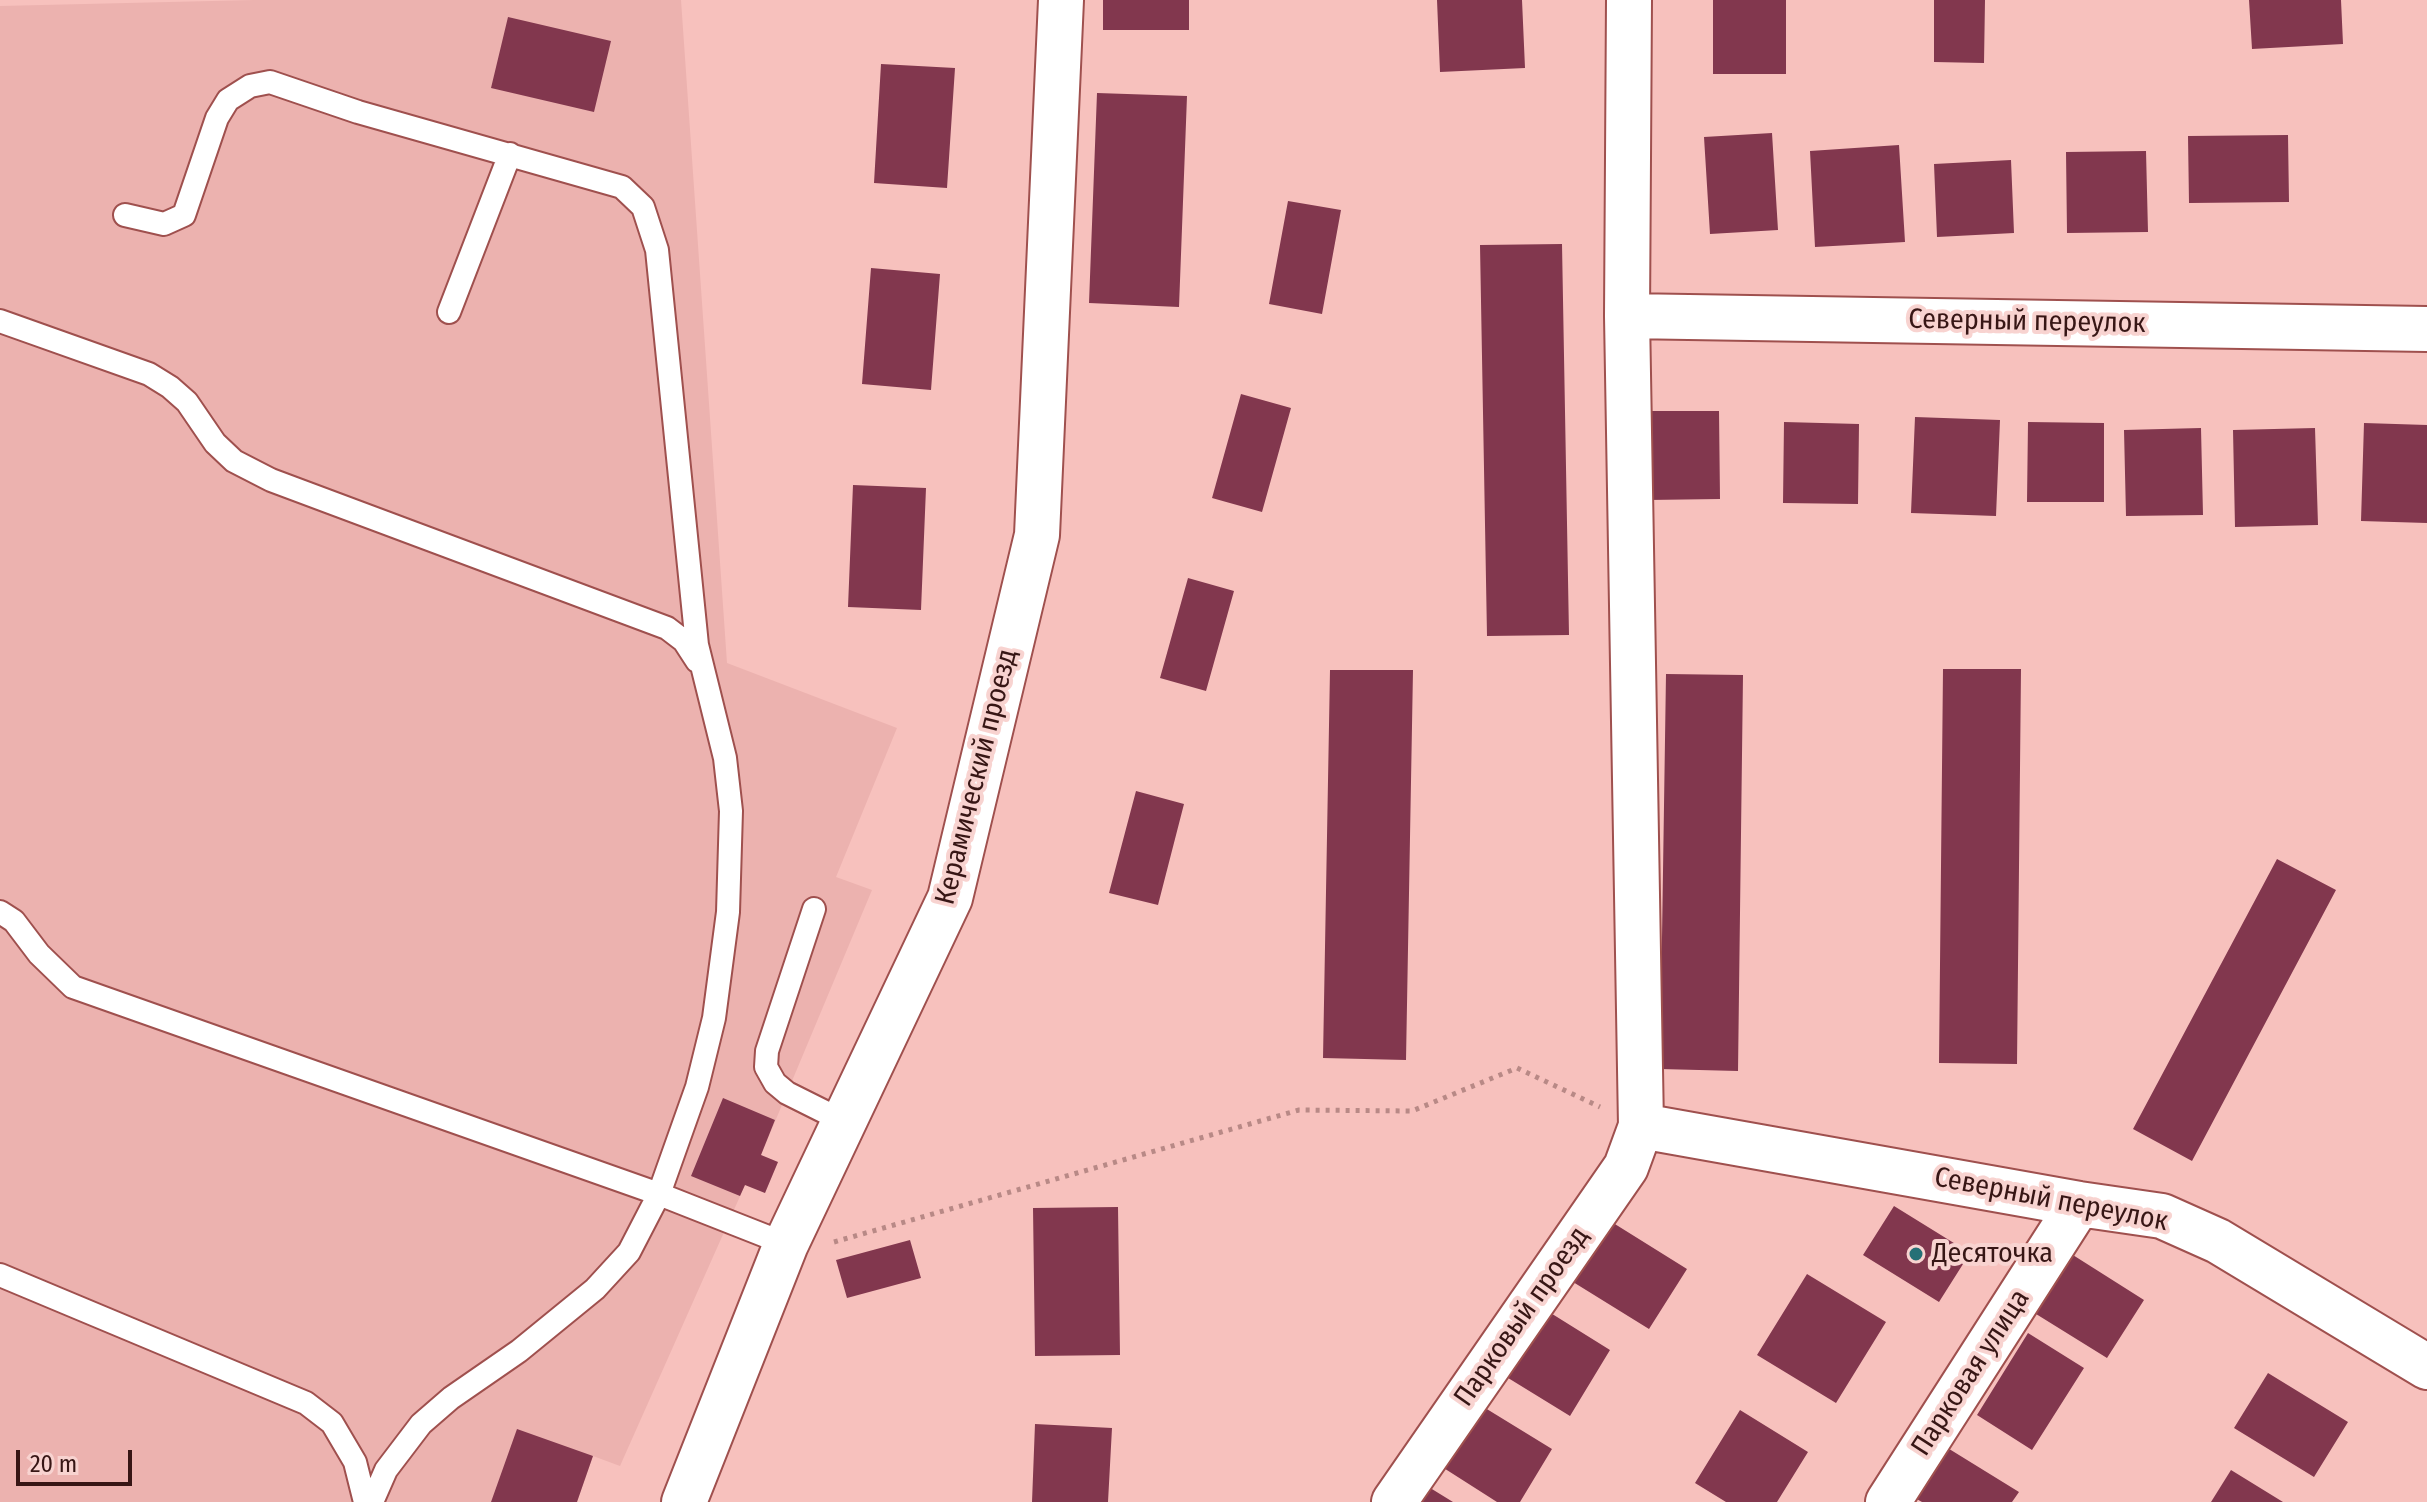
<!DOCTYPE html>
<html>
<head>
<meta charset="utf-8">
<style>
  body { margin:0 }
  #map { position:relative; width:2427px; height:1502px; overflow:hidden; background:#f7c1bd; font-family:"Fira Sans Condensed",sans-serif }
  canvas { display:block }
  .scale { position:absolute; left:16px; top:1450px; width:116px; height:36px; box-sizing:border-box; border:4px solid #371615; border-top:0; padding-left:10px; font-size:24px; line-height:28px; white-space:nowrap; color:#371615; -webkit-text-stroke:6px #f8d3d0; paint-order:stroke }
</style>
</head>
<body>
<div id="map">
<canvas width="2427" height="1502"></canvas>
<div class="scale">20 m</div>
</div>
<script>
const ctx = document.querySelector('canvas').getContext('2d');
ctx.lineJoin = 'round';
function fillPath(path, color) { ctx.fillStyle = color; ctx.fill(path, 'evenodd'); }
const poly = rows => new Path2D(rows.map(r => 'M' + r).join(''));
function strokePath(path, color, width, dash) { ctx.strokeStyle = color; ctx.lineWidth = width; ctx.lineCap = dash ? 'butt' : 'round'; ctx.setLineDash(dash || []); ctx.stroke(path); }
function label(font, color, halo, rows, align = 'center') {
  ctx.font = font + ' "Fira Sans Condensed",sans-serif'; ctx.lineWidth = 8; ctx.setLineDash([]); ctx.textBaseline = 'middle'; ctx.strokeStyle = halo; ctx.fillStyle = color; for (const [text, x, y, turn = 0] of rows) {
    ctx.save(); ctx.translate(x, y); ctx.rotate((+turn || 0) * Math.PI / 180); ctx.textAlign = isNaN(turn) ? turn : align; if (halo) ctx.strokeText(text, 0, 0); ctx.fillText(text, 0, 0); ctx.restore();
  }
}
fillPath(poly([
  [254,0,681,0,727,663,897,728,836,877,872,890,761,1155,778,1162,765,1193,745,1185,620,1466,593,1456,577,1502,0,1502,0,6]
]), '#ecb2af');
fillPath(poly([
  [1103,0,1189,0,1189,30,1103,30],
  [1437,0,1522,0,1525,68,1440,72],
  [1713,0,1786,0,1786,74,1713,74],
  [1934,0,1985,0,1984,63,1934,62],
  [2249,0,2341,0,2343,44,2252,49],
  [508,17,611,41,594,112,491,88],
  [881,64,955,68,947,188,874,183],
  [1097,93,1187,96,1179,307,1089,303],
  [1772,133,1778,230,1710,234,1704,137],
  [2288,135,2289,202,2189,203,2188,136],
  [1899,145,1905,242,1815,247,1810,151],
  [2146,151,2148,232,2067,233,2066,152],
  [2011,160,2014,233,1937,237,1934,164],
  [1288,201,1341,210,1322,314,1269,304],
  [1562,244,1569,635,1487,636,1480,245],
  [871,268,940,274,931,390,862,384],
  [1241,394,1291,408,1262,512,1212,498],
  [1648,411,1719,411,1720,499,1648,500],
  [1915,417,2000,420,1996,516,1911,513],
  [1784,422,1859,424,1858,504,1783,503],
  [2028,422,2104,423,2104,502,2027,502],
  [2364,423,2427,425,2427,523,2361,521],
  [2201,428,2203,515,2126,516,2124,430],
  [2315,428,2318,525,2235,527,2233,430],
  [853,485,926,488,921,610,848,607],
  [1188,578,1234,591,1206,691,1160,678],
  [1943,669,2021,669,2017,1064,1939,1063],
  [1330,670,1413,670,1406,1060,1323,1058],
  [1666,674,1743,675,1738,1071,1660,1069],
  [1136,791,1184,804,1158,905,1109,893],
  [2277,859,2336,890,2192,1161,2133,1129],
  [723,1098,775,1120,761,1155,778,1162,765,1193,745,1185,740,1196,691,1176],
  [1894,1206,1970,1253,1939,1302,1863,1255],
  [1118,1207,1120,1355,1035,1356,1033,1208],
  [1602,1216,1687,1269,1649,1329,1565,1277],
  [910,1240,921,1278,847,1298,836,1260],
  [2065,1250,2144,1300,2107,1358,2028,1309],
  [1807,1274,1886,1322,1836,1403,1757,1355],
  [1541,1307,1610,1350,1570,1416,1500,1373],
  [2028,1333,2084,1368,2032,1450,1977,1415],
  [2268,1373,2348,1422,2314,1477,2234,1428],
  [1477,1403,1552,1449,1520,1502,1497,1502,1439,1465],
  [1740,1410,1808,1452,1777,1502,1726,1502,1695,1483],
  [1035,1424,1112,1428,1108,1502,1032,1502],
  [517,1429,593,1456,577,1502,491,1502],
  [1946,1447,2019,1492,2012,1502,1922,1502,1915,1498],
  [2231,1470,2283,1502,2211,1502],
  [1427,1486,1453,1502,1416,1502]
]), '#82374e');
const lane = poly([
  [125,215,164,224,184,215,217,118,228,100,250,86,270,82,358,112,622,187,643,207,657,250,697,645,725,758,731,811,728,912,714,1018,697,1087,659,1194,629,1252,595,1289,519,1351,451,1398,421,1424,386,1470,372,1502],
  [449,312,510,154],
  [0,321,149,374,170,387,187,402,215,443,234,461,271,480,667,628,684,641,697,661],
  [814,909,767,1051,766,1067,775,1083,787,1093,845,1122],
  [0,912,14,921,39,954,73,987,659,1194,786,1244],
  [0,1275,306,1403,332,1423,355,1462,365,1502]
]);
const street = poly([
  [1627,316,2427,329],
  [1641,1126,2079,1204,2162,1216,2218,1241,2427,1367],
  [684,1502,786,1244,950,898,1037,535,1061,0],
  [1394,1502,1626,1167,1641,1126,1627,316,1629,0],
  [1888,1502,2079,1204]
]);
strokePath(lane, '#9f504e', 26);
strokePath(street, '#9f504e', 48);
strokePath(poly([
  [834,1242,1299,1110,1412,1111,1517,1068,1600,1107]
]), '#b88986', 5, [4, 6]);
strokePath(lane, '#fff', 22);
strokePath(street, '#fff', 44);
for (const [x, y, r, color] of [
  [1916,1254,8,"#257076"]
]) { const dot = new Path2D(); dot.arc(x, y, r, 0, 2 * Math.PI); ctx.fillStyle = color; ctx.fill(dot); strokePath(dot, '#f8d3d0', 3); }
label('28px', '#371615', '#f8d3d0', [
  ["Северный переулок",2027,322,1],
  ["Керамический проезд",977,777,-76],
  ["Северный переулок",2051,1200,11],
  ["Парковый проезд",1522,1317,-55],
  ["Парковая улица",1971,1373,-57]
]);
label('28px', '#371615', '#f8d3d0', [
  ["Десяточка",1932,1254]
], 'left');
</script>
</body>
</html>
